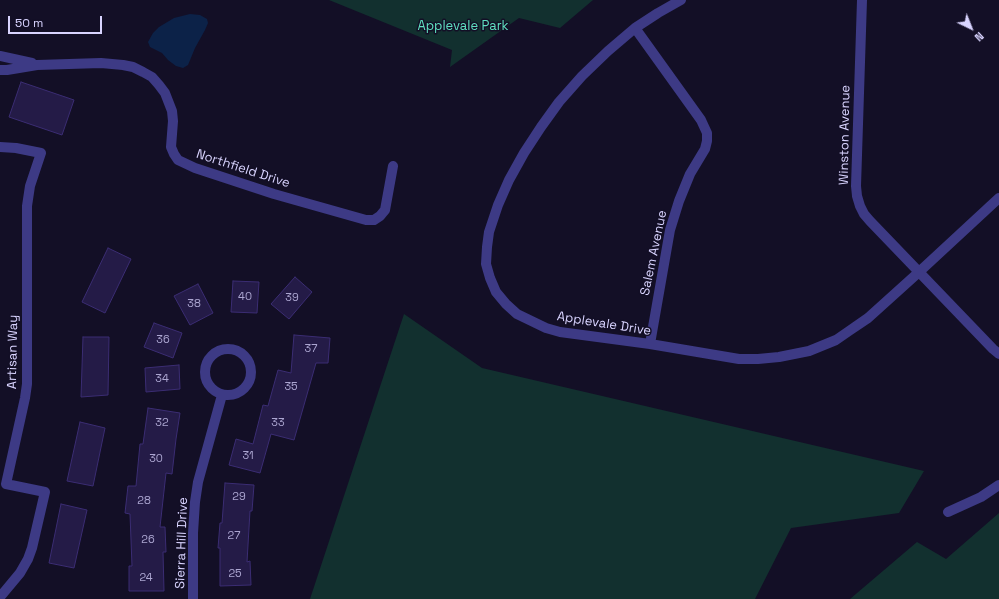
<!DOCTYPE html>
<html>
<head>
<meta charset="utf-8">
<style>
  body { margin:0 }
  #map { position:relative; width:999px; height:599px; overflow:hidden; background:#130f26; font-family:"Space Grotesk",sans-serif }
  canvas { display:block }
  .north { position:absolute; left:951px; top:8px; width:40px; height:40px; -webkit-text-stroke:3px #130f26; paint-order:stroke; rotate:137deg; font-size:11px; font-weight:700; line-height:16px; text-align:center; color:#d9d4ff }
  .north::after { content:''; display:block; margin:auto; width:14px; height:18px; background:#d9d4ff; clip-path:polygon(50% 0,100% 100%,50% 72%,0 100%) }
  .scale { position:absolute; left:8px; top:16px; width:94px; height:18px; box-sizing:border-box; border:2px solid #d9d4ff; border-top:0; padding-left:5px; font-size:12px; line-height:14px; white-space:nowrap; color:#d9d4ff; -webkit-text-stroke:3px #130f26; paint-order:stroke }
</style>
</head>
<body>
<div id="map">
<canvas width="999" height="599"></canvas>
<div class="north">N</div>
<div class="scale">50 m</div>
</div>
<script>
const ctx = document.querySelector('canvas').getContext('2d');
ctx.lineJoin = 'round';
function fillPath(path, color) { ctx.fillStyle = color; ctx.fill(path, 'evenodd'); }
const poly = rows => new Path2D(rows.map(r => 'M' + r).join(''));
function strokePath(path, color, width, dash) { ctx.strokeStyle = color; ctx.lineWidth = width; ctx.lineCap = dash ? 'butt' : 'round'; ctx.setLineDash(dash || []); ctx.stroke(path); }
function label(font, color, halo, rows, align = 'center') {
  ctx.font = font + ' "Space Grotesk",sans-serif'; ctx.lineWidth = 3; ctx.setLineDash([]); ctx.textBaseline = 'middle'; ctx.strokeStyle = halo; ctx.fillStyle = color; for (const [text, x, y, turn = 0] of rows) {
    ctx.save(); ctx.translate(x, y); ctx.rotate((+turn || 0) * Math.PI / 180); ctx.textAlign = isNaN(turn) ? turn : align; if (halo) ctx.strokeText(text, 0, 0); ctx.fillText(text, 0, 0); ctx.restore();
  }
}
fillPath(poly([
  [329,0,593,0,560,28,519,18,450,67,452,50],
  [404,314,482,368,924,471,899,513,791,528,755,599,310,599],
  [999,513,999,599,850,599,917,542,946,559]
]), '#12302f');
fillPath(poly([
  [190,14,200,15,207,19,208,23,205,30,195,48,188,65,183,68,176,66,168,60,162,53,150,47,148,42,153,33,159,27,174,18]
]), '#0c2248');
const building = poly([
  [21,82,74,100,62,135,9,117,21,82],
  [108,248,131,259,105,313,82,302,108,248],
  [295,277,312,292,289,319,271,304,295,277],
  [233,281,259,282,257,313,231,312,233,281],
  [198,284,213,313,190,325,174,296,198,284],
  [154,323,182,333,173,358,144,347,154,323],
  [294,335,330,338,328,363,316,363,294,440,271,434,260,473,229,465,236,439,253,444,263,405,268,406,278,370,291,373,294,335],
  [83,337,109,337,108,395,81,397,83,337],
  [179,365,180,389,146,392,145,368,179,365],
  [148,408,180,413,176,439,172,474,166,473,160,527,165,527,166,552,163,552,164,591,129,591,129,566,132,566,130,514,125,513,128,486,136,486,140,444,143,444,148,408],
  [80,422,105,428,93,486,67,481,80,422],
  [225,483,254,485,252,511,250,511,247,562,250,561,251,585,220,586,220,548,218,548,220,523,222,523,225,483],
  [61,504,87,510,74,568,49,563,61,504]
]);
fillPath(building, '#241b47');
strokePath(building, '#3b2d73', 1);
strokePath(poly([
  [681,0,658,13,635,28,608,51,582,76,559,102,541,127,524,153,509,180,498,205,489,232,487,247,486,264,490,278,496,292,506,304,517,314,546,328,560,332,650,344,739,359,758,359,779,357,809,351,836,340,849,331,868,318,919,272,999,198],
  [862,0,856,186,857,196,860,206,864,214,870,221,993,349,999,354],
  [635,28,701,120,707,133,707,141,705,149,690,174,679,201,670,230,650,344],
  [0,56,32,63],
  [0,70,7,70,37,65,101,63,123,65,133,67,143,72,152,77,159,85,165,93,172,111,173,121,171,147,174,154,178,160,195,168,274,194,366,220,374,220,380,216,385,210,393,166],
  [0,147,16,148,41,153,30,186,27,206,27,384,25,398,6,484,45,492,32,548,28,559,20,573,0,597],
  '205 372a23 23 0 1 1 46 0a23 23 0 1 1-46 0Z',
  [948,512,981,497,999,485],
  [193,599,193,533,195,502,198,482,222,395]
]), '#3d3a85', 10);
label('11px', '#aca6d1', null, [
  ["40",245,297],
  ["39",292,298],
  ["38",194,304],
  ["36",163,340],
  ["37",311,349],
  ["34",162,379],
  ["35",291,387],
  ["32",162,423],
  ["33",278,423],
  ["31",248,456],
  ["30",156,459],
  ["29",239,497],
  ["28",144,501],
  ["27",234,536],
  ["26",148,540],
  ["25",235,574],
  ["24",146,578]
]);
label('13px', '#5fe0c0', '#130f26', [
  ["Applevale Park",463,26]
]);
label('13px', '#d9d4ff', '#130f26', [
  ["Winston Avenue",845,135,-89],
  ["Northfield Drive",243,169,18],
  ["Salem Avenue",654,253,-78],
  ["Applevale Drive",604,324,9],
  ["Artisan Way",13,352,-89],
  ["Sierra Hill Drive",182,543,-88]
]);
</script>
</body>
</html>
